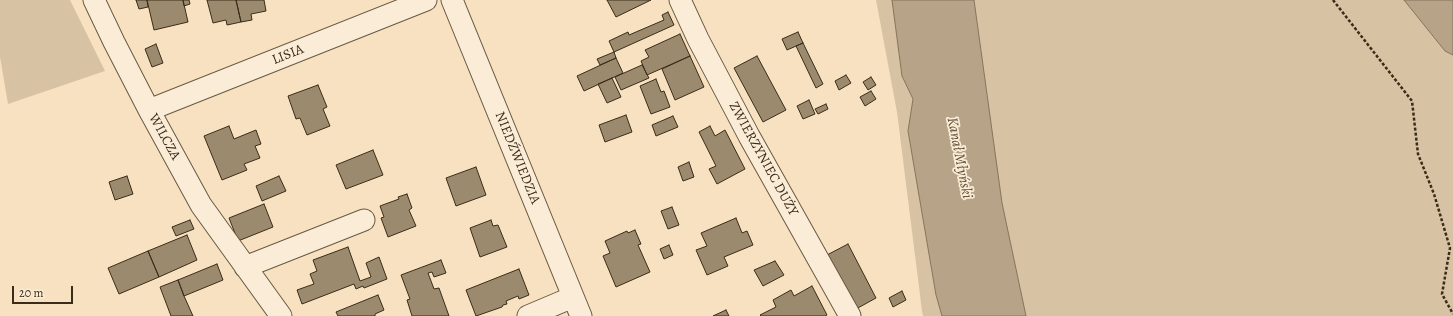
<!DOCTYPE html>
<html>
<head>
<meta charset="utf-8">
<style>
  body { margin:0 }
  #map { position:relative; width:1453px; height:316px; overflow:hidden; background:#f7e1c0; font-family:Alegreya,serif }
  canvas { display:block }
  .scale { position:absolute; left:12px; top:286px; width:61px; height:18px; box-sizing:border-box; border:2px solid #3a2c18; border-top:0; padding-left:5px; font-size:12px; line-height:14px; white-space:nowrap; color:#3a2c18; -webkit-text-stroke:3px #faecd6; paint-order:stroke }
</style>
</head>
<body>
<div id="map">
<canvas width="1453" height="316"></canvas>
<div class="scale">20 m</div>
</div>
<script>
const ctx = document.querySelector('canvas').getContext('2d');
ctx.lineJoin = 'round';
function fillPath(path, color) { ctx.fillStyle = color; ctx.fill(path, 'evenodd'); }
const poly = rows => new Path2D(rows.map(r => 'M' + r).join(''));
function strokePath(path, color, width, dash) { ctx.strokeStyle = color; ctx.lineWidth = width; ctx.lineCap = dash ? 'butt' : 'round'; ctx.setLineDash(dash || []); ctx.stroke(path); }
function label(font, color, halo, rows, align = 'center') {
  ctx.font = font + ' Alegreya,serif'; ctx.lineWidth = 3.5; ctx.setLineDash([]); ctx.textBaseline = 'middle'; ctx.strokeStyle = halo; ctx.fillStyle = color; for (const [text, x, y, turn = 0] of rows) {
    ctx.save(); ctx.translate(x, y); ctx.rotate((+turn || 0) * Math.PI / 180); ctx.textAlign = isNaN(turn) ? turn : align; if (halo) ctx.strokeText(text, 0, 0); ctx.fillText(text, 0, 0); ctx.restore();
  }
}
fillPath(poly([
  [0,0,70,0,105,71,8,104,0,57],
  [876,0,892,0,902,76,913,99,908,131,936,295,942,316,923,316,922,311,897,112],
  [974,0,1404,0,1445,51,1453,55,1453,316,1026,316,1002,203]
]), '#d7c2a3');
const water = poly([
  [892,0,974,0,1002,203,1026,316,942,316,936,295,908,131,913,99,902,76,892,0],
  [1404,0,1453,0,1453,55,1445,51,1404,0]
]);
fillPath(water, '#b7a387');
strokePath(water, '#85735b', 1);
const building = poly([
  [136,0,147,0,148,7,139,9,136,0],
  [147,0,183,0,188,22,154,30,147,0],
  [183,0,189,0,190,4,184,6,183,0],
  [207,0,236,0,241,22,227,25,226,20,213,23,207,0],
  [236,0,264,0,266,11,251,14,252,20,241,22,236,0],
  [607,0,651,0,616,17,607,0],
  [668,12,674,25,614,52,609,41,628,32,629,35,664,20,662,15,668,12],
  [798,32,803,43,787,50,782,39,798,32],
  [680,34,690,56,647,75,641,61,649,57,645,50,680,34],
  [803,43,823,84,816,88,796,46,803,43],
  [156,44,163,63,152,67,145,49,156,44],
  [614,52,616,58,600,65,597,59,614,52],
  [690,56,704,87,675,100,662,69,690,56],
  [757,56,786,110,763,122,734,68,757,56],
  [616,58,623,73,584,91,577,76,616,58],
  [642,65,649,78,621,90,615,77,642,65],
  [846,75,851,83,839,90,835,81,846,75],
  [871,77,876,85,868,90,863,82,871,77],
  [612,78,621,97,607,103,598,84,612,78],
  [656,79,661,92,664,91,670,107,651,114,640,86,656,79],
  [318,85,327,107,323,109,330,126,307,135,300,118,296,119,288,96,318,85],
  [871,91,876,99,865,106,860,97,871,91],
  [809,100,815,114,803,119,797,106,809,100],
  [826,104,828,109,818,114,815,109,826,104],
  [626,115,632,132,605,142,599,125,626,115],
  [673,116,678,127,656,136,652,125,673,116],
  [229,126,234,139,256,130,261,144,255,146,260,158,244,164,247,170,222,180,204,136,229,126],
  [710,126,715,136,725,130,745,169,717,184,709,169,716,166,699,132,710,126],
  [373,150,383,175,346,189,336,165,373,150],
  [689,162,694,177,683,181,678,167,689,162],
  [476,167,486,195,456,206,446,178,476,167],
  [127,176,133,194,115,200,109,182,127,176],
  [279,176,286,191,262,201,256,186,279,176],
  [407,194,412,208,409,210,416,226,388,237,381,218,384,217,380,206,399,199,398,197,407,194],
  [264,204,273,227,238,241,229,218,264,204],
  [672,207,679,225,668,229,661,211,672,207],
  [736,218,742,233,747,231,753,245,724,257,728,266,707,275,696,250,707,246,701,233,736,218],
  [190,220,194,229,176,236,172,227,190,220],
  [491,220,493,226,498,225,507,247,480,257,470,228,491,220],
  [635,230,641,244,638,245,650,272,616,287,603,256,610,253,605,241,627,231,628,233,635,230],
  [187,235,197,260,159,277,148,251,187,235],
  [848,244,876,298,856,309,827,255,848,244],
  [669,245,673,255,664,259,660,249,669,245],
  [348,247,360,281,371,277,366,263,379,257,387,279,364,288,363,286,356,289,354,284,302,304,297,290,314,284,310,274,317,271,313,260,348,247],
  [148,251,159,277,119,294,108,268,148,251],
  [441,260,446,273,434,277,432,272,428,273,434,289,439,288,449,316,412,316,407,300,410,299,401,275,441,260],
  [775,261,784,275,763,286,754,270,775,261],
  [217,264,223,280,184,296,178,280,217,264],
  [519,269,529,295,519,299,518,296,506,301,507,304,503,305,502,307,476,316,466,290,519,269],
  [178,280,184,296,193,316,171,316,160,287,178,280],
  [812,286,827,315,825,316,761,316,760,315,776,307,773,300,791,290,794,296,812,286],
  [902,291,906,300,893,307,889,298,902,291],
  [378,295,384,310,375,314,375,316,338,316,336,312,378,295],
  [726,310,729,316,713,316,726,310]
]);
fillPath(building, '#9c8a6f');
strokePath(building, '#3a2c18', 1);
const minor = poly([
  [94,0,114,42,149,110,201,205,281,316],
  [452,0,581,316],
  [680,0,698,39,749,136,850,316],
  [149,110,426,0],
  [245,267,364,220],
  [528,316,573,297]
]);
strokePath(minor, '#695942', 23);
strokePath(poly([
  [1333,0,1412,101,1418,154,1434,194,1450,248,1442,294,1453,314]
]), '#3a2c18', 2.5, [3, 2]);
strokePath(minor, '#faecd6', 21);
label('14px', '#3a2c18', '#faecd6', [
  ["LISIA",288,55,-22],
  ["WILCZA",164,137,61],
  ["NIEDŹWIEDZIA",517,158,68],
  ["ZWIERZYNIEC DUŻY",763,159,61]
]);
label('italic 15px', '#605039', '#faecd6', [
  ["Kanał Młyński",959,158,79]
]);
</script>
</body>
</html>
